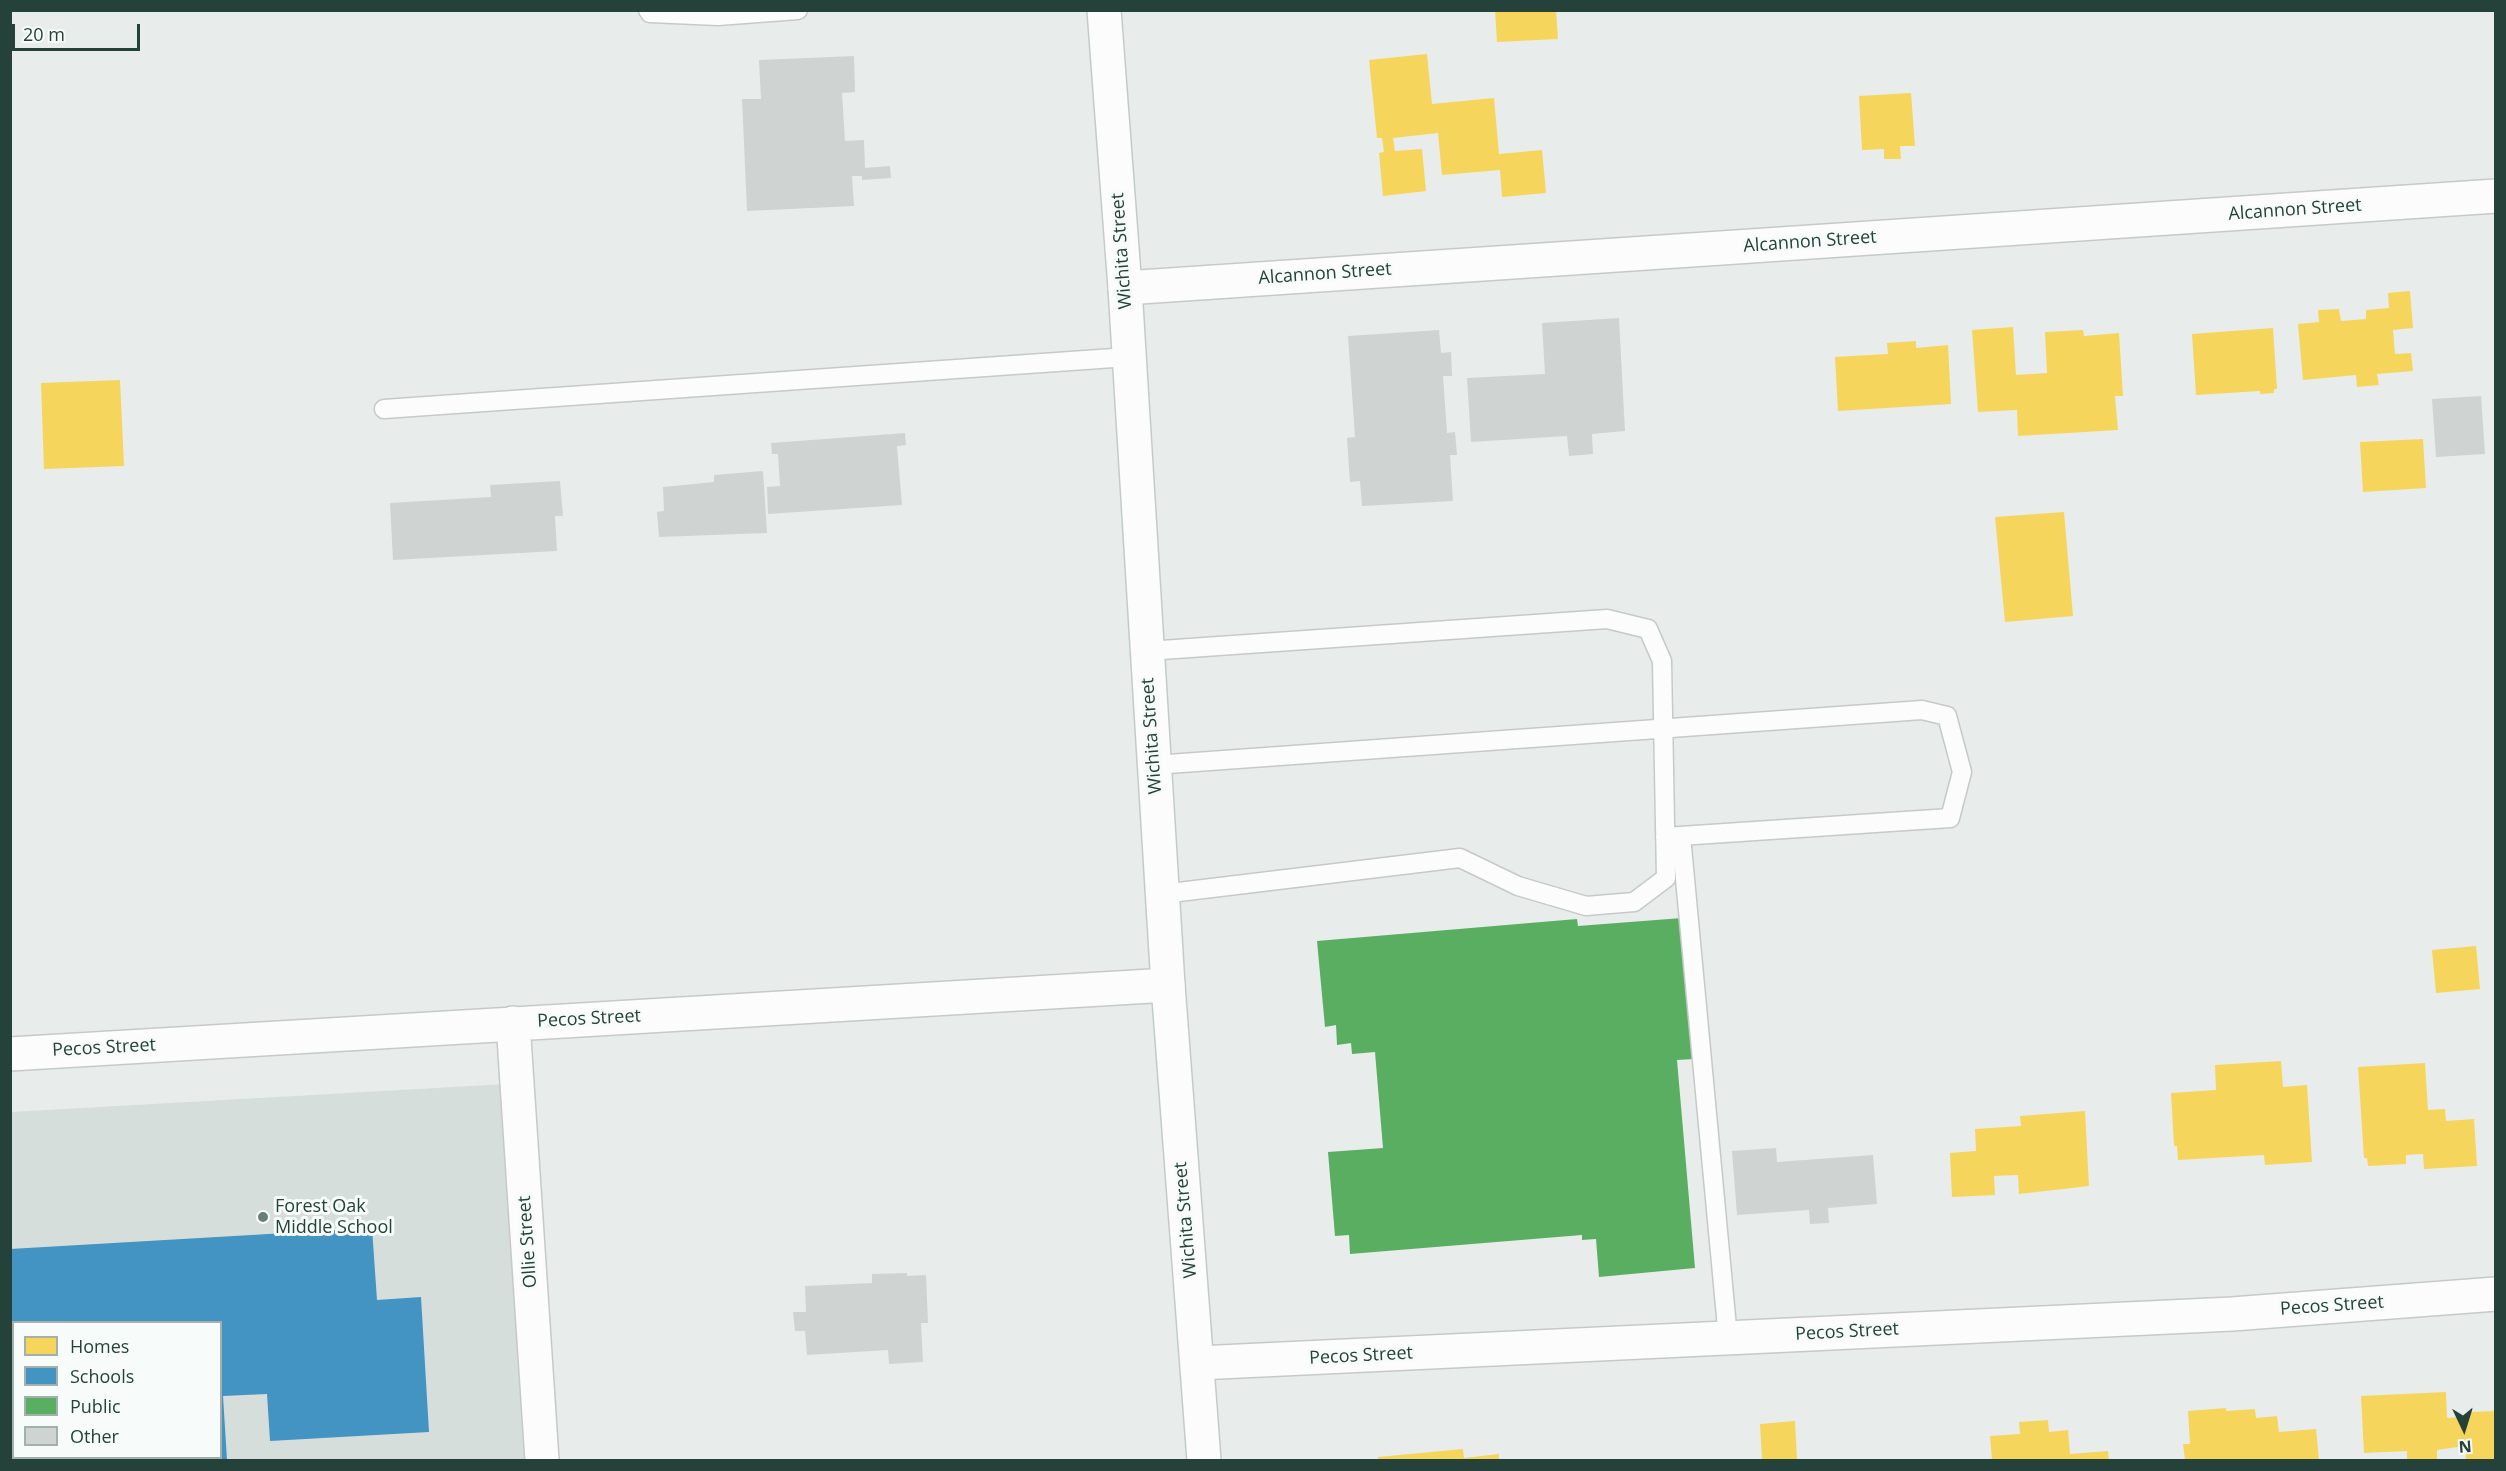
<!DOCTYPE html>
<html>
<head>
<meta charset="utf-8">
<style>
  body { margin:0 }
  #map { position:relative; width:2506px; height:1471px; overflow:hidden; background:#e8edeb; font-family:"Open Sans",sans-serif }
  canvas { display:block }
  .frame { position:absolute; inset:0; border:12px solid #24423a; pointer-events:none }
  .legend { position:absolute; left:12px; top:1321px; width:210px; height:138px; box-sizing:border-box; background:#f7fbf9; border:2px solid #a3b1ad; margin:0; padding:8px 10px; list-style:none; font-size:18px; color:#24423a }
  .legend li { display:flex; align-items:center; gap:12px; height:30px }
  .legend b { width:30px; border:2px solid #a3b1ad }
  .north { position:absolute; left:2434px; top:1399px; width:60px; height:60px; -webkit-text-stroke:4px #f7fbf9; paint-order:stroke; rotate:176deg; font-size:16px; font-weight:700; line-height:24px; text-align:center; color:#24423a }
  .north::after { content:''; display:block; margin:auto; width:21px; height:27px; background:#24423a; clip-path:polygon(50% 0,100% 100%,50% 72%,0 100%) }
  .scale { position:absolute; left:12px; top:24px; width:128px; height:27px; box-sizing:border-box; border:3px solid #24423a; border-top:0; padding-left:8px; font-size:18px; line-height:21px; white-space:nowrap; color:#24423a; -webkit-text-stroke:4px #f7fbf9; paint-order:stroke }
</style>
</head>
<body>
<div id="map">
<canvas width="2506" height="1471"></canvas>
<div class="frame"></div>
<ul class="legend">
<li><b style="height:16px;background:#f6d55c"></b>Homes</li>
<li><b style="height:16px;background:#4393c3"></b>Schools</li>
<li><b style="height:16px;background:#5aae61"></b>Public</li>
<li><b style="height:16px;background:#cfd4d2"></b>Other</li>
</ul>
<div class="north">N</div>
<div class="scale">20 m</div>
</div>
<script>
const ctx = document.querySelector('canvas').getContext('2d');
ctx.lineJoin = 'round';
function fillPath(path, color) { ctx.fillStyle = color; ctx.fill(path, 'evenodd'); }
const poly = rows => new Path2D(rows.map(r => 'M' + r).join(''));
function strokePath(path, color, width, dash) { ctx.strokeStyle = color; ctx.lineWidth = width; ctx.lineCap = dash ? 'butt' : 'round'; ctx.setLineDash(dash || []); ctx.stroke(path); }
function label(font, color, halo, rows, align = 'center') {
  ctx.font = font + ' "Open Sans",sans-serif'; ctx.lineWidth = 6; ctx.setLineDash([]); ctx.textBaseline = 'middle'; ctx.strokeStyle = halo; ctx.fillStyle = color; for (const [text, x, y, turn = 0] of rows) {
    ctx.save(); ctx.translate(x, y); ctx.rotate((+turn || 0) * Math.PI / 180); ctx.textAlign = isNaN(turn) ? turn : align; if (halo) ctx.strokeText(text, 0, 0); ctx.fillText(text, 0, 0); ctx.restore();
  }
}
fillPath(poly([
  [506,1084,530,1460,11,1460,11,1112],
  [14,1322,220,1322,220,1458,14,1458]
]), '#d6dedb');
fillPath(poly([
  [1495,10,1556,10,1558,39,1497,42],
  [1427,54,1432,104,1494,98,1499,154,1542,150,1546,193,1502,197,1500,170,1442,175,1438,133,1393,138,1395,151,1422,149,1426,191,1383,196,1379,153,1384,152,1382,138,1377,138,1369,60],
  [1911,93,1915,146,1900,146,1901,159,1884,159,1884,149,1862,150,1859,96],
  [2410,291,2413,328,2393,330,2395,354,2411,353,2413,371,2377,374,2379,385,2357,387,2356,375,2303,380,2298,324,2319,322,2318,310,2339,309,2341,321,2366,319,2366,310,2389,308,2388,293],
  [2013,327,2016,375,2047,373,2045,332,2083,330,2084,336,2119,333,2123,396,2115,396,2118,430,2018,436,2017,410,1978,412,1972,330],
  [2273,328,2277,389,2274,389,2274,393,2260,394,2260,391,2196,395,2192,334],
  [1916,341,1916,348,1948,345,1951,404,1838,411,1835,357,1888,354,1887,343],
  [120,380,124,466,44,469,41,383],
  [2423,439,2426,488,2363,492,2360,442],
  [2064,512,2073,616,2005,622,1995,517],
  [2476,946,2480,989,2436,993,2432,950],
  [2281,1061,2283,1087,2307,1085,2312,1162,2265,1165,2264,1155,2178,1160,2177,1146,2174,1146,2171,1093,2216,1090,2215,1065],
  [2425,1063,2428,1110,2445,1109,2446,1121,2474,1119,2477,1166,2424,1169,2423,1154,2406,1155,2406,1164,2368,1166,2367,1158,2364,1158,2358,1067],
  [2085,1111,2089,1186,2019,1194,2018,1175,1994,1176,1995,1195,1952,1197,1950,1153,1976,1151,1975,1129,2021,1126,2020,1116],
  [2446,1392,2447,1418,2470,1416,2470,1412,2496,1411,2496,1460,2466,1460,2465,1446,2437,1450,2437,1460,2407,1460,2407,1451,2364,1453,2361,1396],
  [2226,1408,2226,1411,2255,1409,2256,1418,2277,1416,2279,1432,2316,1429,2319,1460,2185,1460,2183,1444,2190,1444,2188,1411],
  [2048,1420,2049,1432,2068,1430,2070,1454,2108,1451,2109,1460,1992,1460,1990,1436,2020,1434,2019,1422],
  [1795,1421,1797,1460,1762,1460,1760,1424],
  [1463,1449,1464,1458,1499,1454,1499,1460,1378,1460,1378,1457]
]), '#f6d55c');
fillPath(poly([
  [372,1228,377,1300,421,1297,429,1432,270,1441,267,1394,223,1396,227,1460,29,1460,29,1458,220,1458,220,1322,14,1322,14,1361,10,1361,10,1249]
]), '#4393c3');
fillPath(poly([
  [1682,918,1694,1059,1677,1060,1695,1268,1599,1277,1596,1239,1582,1240,1582,1235,1350,1254,1349,1235,1335,1236,1328,1152,1383,1148,1375,1052,1352,1054,1351,1043,1337,1045,1336,1025,1325,1027,1317,941,1577,919,1578,926]
]), '#5aae61');
fillPath(poly([
  [854,56,855,92,842,93,845,141,864,140,865,168,890,166,891,178,862,180,862,176,852,176,854,206,747,211,742,99,761,99,759,60],
  [1619,318,1625,431,1592,434,1593,454,1569,456,1567,436,1471,442,1467,378,1545,374,1542,323],
  [1439,330,1441,353,1451,352,1452,376,1443,376,1447,433,1455,432,1457,455,1450,455,1453,501,1362,506,1360,481,1350,482,1347,438,1355,437,1348,336],
  [2481,396,2485,454,2436,457,2432,399],
  [905,433,906,445,897,446,902,505,768,514,767,487,780,486,778,454,772,454,771,443],
  [763,471,767,533,659,537,657,512,664,511,663,487,714,482,714,475],
  [560,481,563,516,555,516,557,551,393,560,390,503,491,497,490,485],
  [1776,1148,1777,1162,1873,1155,1877,1204,1828,1208,1829,1223,1810,1224,1809,1210,1737,1215,1732,1151],
  [907,1273,907,1276,926,1275,928,1323,921,1323,923,1362,889,1364,888,1350,807,1355,805,1331,795,1331,793,1312,806,1312,805,1286,872,1283,872,1274]
]), '#cfd4d2');
const service = poly([
  [648,10,650,13,718,16,798,10],
  [384,409,1128,357],
  [1147,651,1607,619,1648,629,1662,661,1666,878,1634,902,1586,906,1518,886,1460,858,1162,894],
  [1154,765,1922,710,1947,716,1962,772,1950,818,1665,837],
  [1681,836,1728,1338]
]);
const minor = poly([
  [1125,288,2496,196],
  [513,1023,542,1460],
  [10,1054,1168,985],
  [1198,1363,2232,1314,2496,1294]
]);
const secondary = poly([
  [1104,10,1125,288,1168,985,1204,1460]
]);
strokePath(service, '#c5cac8', 21);
strokePath(minor, '#c5cac8', 36);
strokePath(secondary, '#c3cbc8', 36);
strokePath(service, '#fcfcfc', 18);
strokePath(minor, '#fcfcfc', 33);
strokePath(secondary, '#fcfcfc', 33);
for (const [x, y, r, color] of [
  [263,1217,6,"#697e78"]
]) { const dot = new Path2D(); dot.arc(x, y, r, 0, 2 * Math.PI); ctx.fillStyle = color; ctx.fill(dot); strokePath(dot, '#f7fbf9', 2); }
label('18px', '#24423a', '#f7fbf9', [
  ["Alcannon Street",2295,210,-4],
  ["Alcannon Street",1810,242,-4],
  ["Wichita Street",1122,251,-94],
  ["Alcannon Street",1325,274,-4],
  ["Wichita Street",1152,736,-94],
  ["Pecos Street",589,1019,-3],
  ["Pecos Street",104,1048,-3],
  ["Wichita Street",1186,1220,-95],
  ["Ollie Street",528,1242,-94],
  ["Pecos Street",2332,1306,-4],
  ["Pecos Street",1847,1332,-3],
  ["Pecos Street",1361,1356,-3]
]);
label('18px', '#24423a', '#f7fbf9', [
  ["Forest Oak",275,1207],
  ["Middle School",275,1228]
], 'left');
</script>
</body>
</html>
